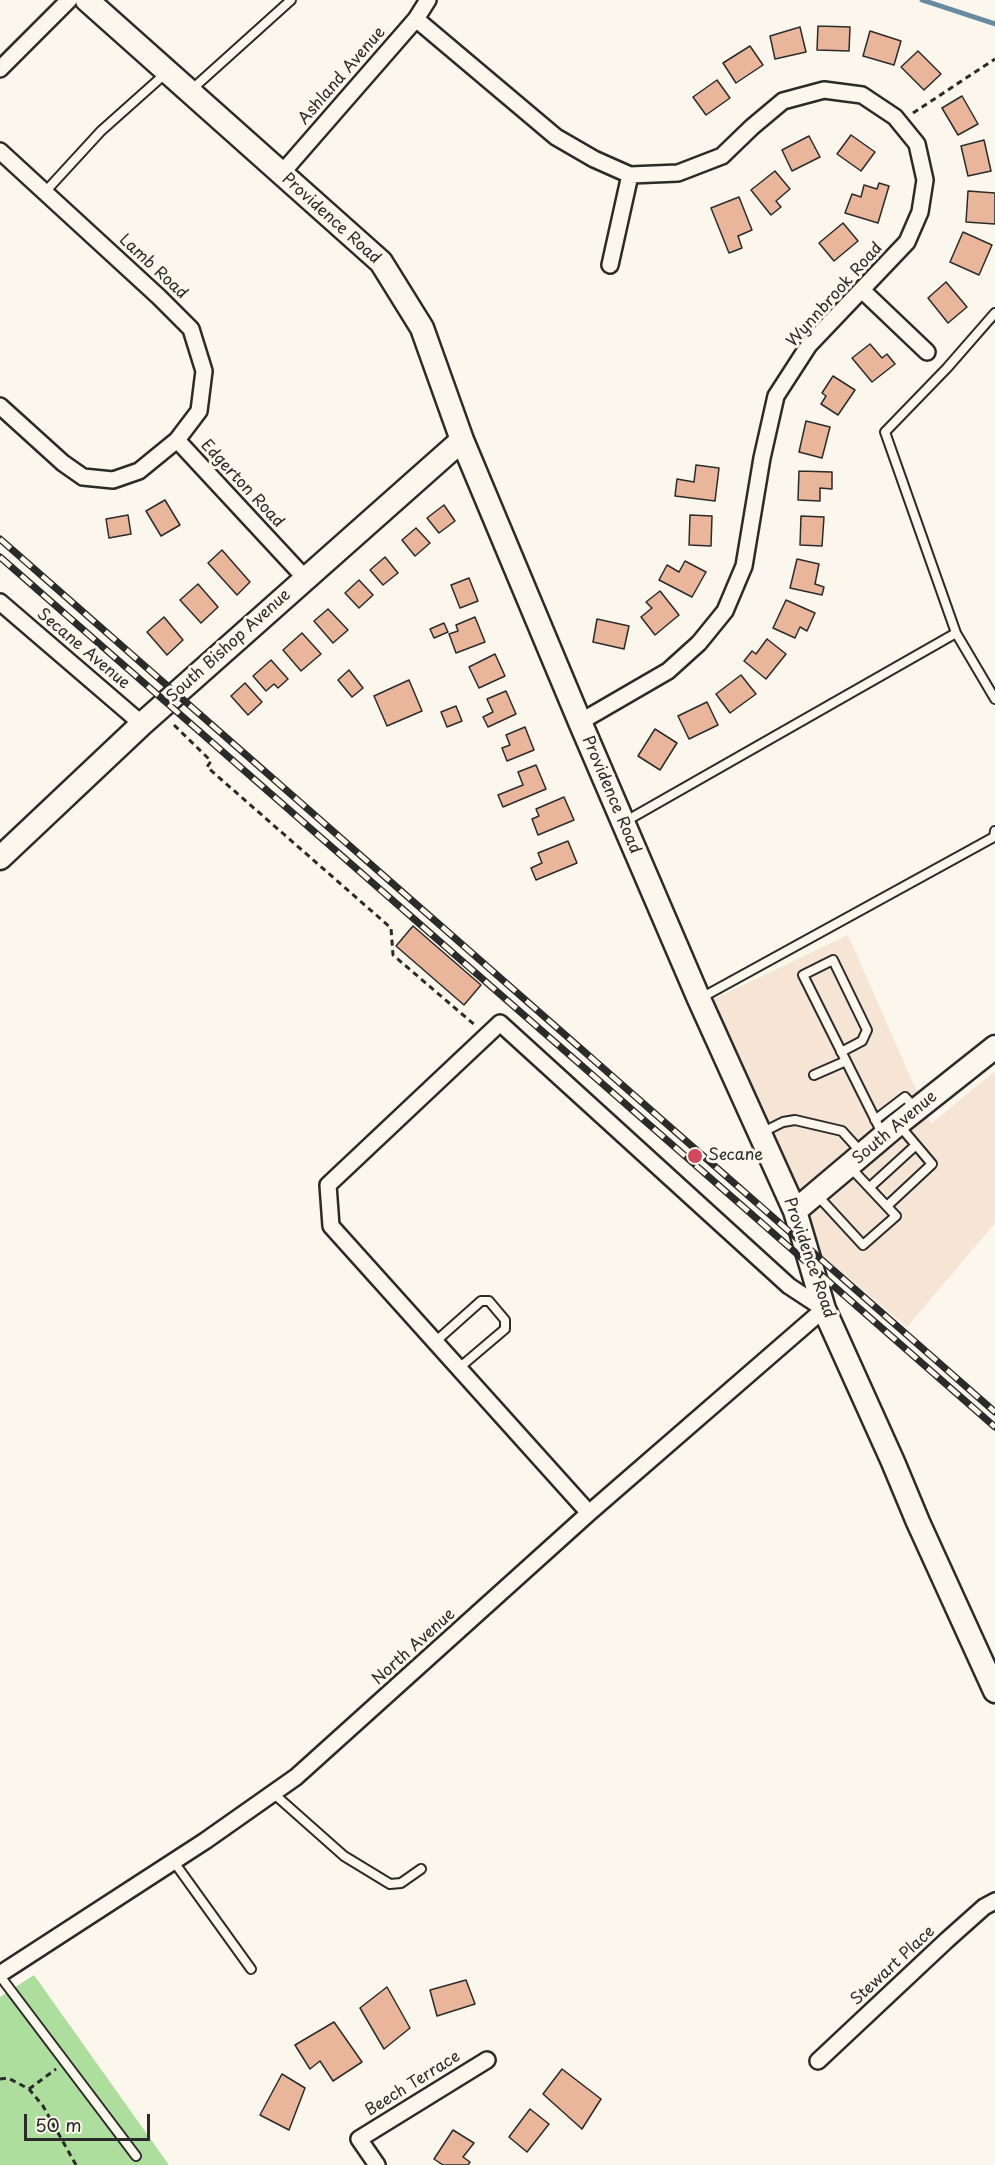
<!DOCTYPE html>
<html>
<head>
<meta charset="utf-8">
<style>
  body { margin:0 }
  #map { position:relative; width:995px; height:2165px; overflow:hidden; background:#fbf7ec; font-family:"Playpen Sans",sans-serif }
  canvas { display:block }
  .scale { position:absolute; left:24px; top:2114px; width:126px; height:27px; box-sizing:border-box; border:3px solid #2b2b2b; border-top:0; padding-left:8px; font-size:18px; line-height:21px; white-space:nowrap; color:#2b2b2b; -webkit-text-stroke:4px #fbf7ec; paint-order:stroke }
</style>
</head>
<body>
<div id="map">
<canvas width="995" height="2165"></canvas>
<div class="scale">50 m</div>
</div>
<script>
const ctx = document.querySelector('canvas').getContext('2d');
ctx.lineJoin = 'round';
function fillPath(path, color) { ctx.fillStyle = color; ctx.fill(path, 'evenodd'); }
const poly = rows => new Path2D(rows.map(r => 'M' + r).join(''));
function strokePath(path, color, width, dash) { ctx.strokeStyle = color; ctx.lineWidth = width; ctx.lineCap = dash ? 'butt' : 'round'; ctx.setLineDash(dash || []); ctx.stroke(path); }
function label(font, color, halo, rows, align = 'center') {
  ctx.font = font + ' "Playpen Sans",sans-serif'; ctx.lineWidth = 6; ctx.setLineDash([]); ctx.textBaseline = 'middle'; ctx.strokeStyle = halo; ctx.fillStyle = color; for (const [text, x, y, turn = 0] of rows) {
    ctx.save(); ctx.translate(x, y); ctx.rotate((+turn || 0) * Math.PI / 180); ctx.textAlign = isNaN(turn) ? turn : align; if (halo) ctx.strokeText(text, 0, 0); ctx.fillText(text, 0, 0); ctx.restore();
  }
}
fillPath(poly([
  [848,935,931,1124,995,1071,995,1223,907,1327,822,1255,813,1226,712,1000]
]), '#f6e4d4');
fillPath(poly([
  [34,1975,169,2165,0,2165,0,1997]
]), '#aede9d');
strokePath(poly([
  [922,0,995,24]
]), '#698ba2', 5);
const building = poly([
  [818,26,850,27,849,51,817,50,818,26],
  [800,27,806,52,775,59,770,36,800,27],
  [870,31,901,41,894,65,863,56,870,31],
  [750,46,763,65,736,83,723,63,750,46],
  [918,51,941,74,924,90,901,67,918,51],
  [717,80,730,98,706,115,693,97,717,80],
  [962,96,978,124,958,135,942,108,962,96],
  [851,135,875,152,861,171,837,154,851,135],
  [809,136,820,157,792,171,782,150,809,136],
  [984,140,991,171,968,176,961,146,984,140],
  [775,171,790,189,776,201,781,207,771,215,751,190,775,171],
  [879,183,889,186,878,223,845,213,852,194,861,197,864,185,877,189,879,183],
  [968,191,995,193,995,224,966,222,968,191],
  [739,197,752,230,738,236,742,248,729,253,711,208,739,197],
  [843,223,858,241,834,261,819,243,843,223],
  [963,232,992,245,979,275,950,262,963,232],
  [946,282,967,307,948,323,928,298,946,282],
  [870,344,882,358,887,354,895,364,872,382,852,358,870,344],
  [833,376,855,390,838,415,821,404,826,396,822,393,833,376],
  [806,421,830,427,822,458,799,452,806,421],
  [696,465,719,468,715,501,675,496,677,479,694,482,696,465],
  [799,471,832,472,832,489,820,488,820,501,798,500,799,471],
  [165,500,180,525,161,536,146,511,165,500],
  [444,505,455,521,439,533,427,518,444,505],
  [128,515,131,534,109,538,106,519,128,515],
  [690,515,712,516,711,546,689,545,690,515],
  [801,516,824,517,822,546,800,545,801,516],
  [416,528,430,543,415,556,402,540,416,528],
  [222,550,250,582,237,595,208,563,222,550],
  [385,557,398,573,383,585,370,570,385,557],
  [797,559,819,564,815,584,824,587,822,595,790,588,797,559],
  [685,561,706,572,692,597,659,580,667,565,679,572,685,561],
  [469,578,478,601,460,608,451,585,469,578],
  [359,580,373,595,359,608,345,593,359,580],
  [198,584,218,607,201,623,180,600,198,584],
  [660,591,679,615,655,635,641,617,652,608,646,602,660,591],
  [786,600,815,613,807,631,800,627,795,638,773,628,786,600],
  [328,609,348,630,333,643,314,621,328,609],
  [164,617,183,640,167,655,147,632,164,617],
  [475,617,485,642,456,653,449,634,458,631,456,625,475,617],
  [597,619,629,626,624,649,593,642,597,619],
  [444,623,448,632,434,638,430,629,444,623],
  [302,633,321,654,301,671,283,650,302,633],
  [767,639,786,654,766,679,744,661,752,651,756,654,767,639],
  [495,654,505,676,479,688,469,667,495,654],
  [271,660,288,679,278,688,274,684,266,691,253,676,271,660],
  [349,670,363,688,352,697,338,680,349,670],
  [741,675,756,694,730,713,716,694,741,675],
  [409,680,422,711,387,726,374,696,409,680],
  [245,683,262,702,248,715,231,696,245,683],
  [506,691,516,714,488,727,483,717,493,712,487,699,506,691],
  [707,702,718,725,689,739,678,716,707,702],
  [456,706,462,721,447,727,441,712,456,706],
  [525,727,534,750,507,761,502,748,510,745,506,735,525,727],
  [655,729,677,743,660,770,638,756,655,729],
  [536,765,546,789,503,807,498,795,523,785,518,772,536,765],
  [564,797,574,820,538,835,532,819,539,816,536,809,564,797],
  [568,841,577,863,536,880,531,868,542,863,538,853,568,841],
  [413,926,481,985,464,1005,396,946,413,926],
  [466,1980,475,2004,437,2016,430,1990,466,1980],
  [387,1987,410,2028,384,2049,360,2008,387,1987],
  [334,2022,362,2062,333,2081,320,2061,310,2069,295,2045,334,2022],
  [562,2069,601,2099,582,2129,543,2094,562,2069],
  [282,2074,305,2088,289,2130,260,2115,282,2074],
  [530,2109,549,2124,527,2152,509,2137,530,2109],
  [453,2130,474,2143,463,2157,470,2162,468,2165,443,2165,434,2159,453,2130]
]);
fillPath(building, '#e9b69b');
strokePath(building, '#2b2b2b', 1.5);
const lane = poly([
  [190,91,291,0],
  [45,192,101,131,166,73],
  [995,313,947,368,885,432,956,633,995,699],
  [626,821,956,633],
  [701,998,994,837,995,831],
  [841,1052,862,1041,867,1030,833,960,803,975,882,1133],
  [814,1075,846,1061],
  [875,1120,905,1097,915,1108],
  [761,1133,783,1122,795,1120,842,1131,861,1152],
  [870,1187,916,1145],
  [817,1195,863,1245,896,1216,849,1166],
  [887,1206,932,1164,899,1125],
  [435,1342,481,1301,489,1301,505,1320,505,1329,459,1368],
  [273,1793,344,1856,390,1884,401,1883,421,1869],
  [174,1862,251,1969],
  [0,1976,136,2156]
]);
const street = poly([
  [416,19,556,137,594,159,630,175,678,173,722,156,752,127,783,101,824,90,862,95,895,117,917,144,925,180,920,212,907,242,809,345,776,396,762,458,744,566,725,611,699,643,668,671,580,722],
  [0,69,69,0],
  [0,151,159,297,191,329,204,371,199,411,177,440,139,471,113,480,83,477,63,463,0,406],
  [281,174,416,19,428,0],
  [610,265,630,175],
  [863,291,927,352],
  [177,440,305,578],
  [0,602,142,724],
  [0,1974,205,1841,296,1777,589,1513,824,1309,789,1286,500,1023,328,1185,331,1226,589,1513],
  [818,2061,947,1940,984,1907,995,1901],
  [377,2165,359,2139,487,2060]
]);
const secondary = poly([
  [87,0,381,262,422,328,462,440,580,722,699,999,795,1211,824,1309,893,1462,918,1522,995,1691],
  [0,858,142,724,462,440],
  [795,1211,898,1124,995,1047]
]);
strokePath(lane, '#2b2b2b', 12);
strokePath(street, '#2b2b2b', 20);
strokePath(secondary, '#2b2b2b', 27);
strokePath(poly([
  [913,113,995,59],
  [174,725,211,761,207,767,391,928,393,955,476,1026],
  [0,2079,8,2078,29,2089,43,2106,76,2165],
  [29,2089,56,2069]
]), '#2b2b2b', 3, [6, 4.5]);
strokePath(lane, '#fbf7ec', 8);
strokePath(street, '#fbf7ec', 15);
strokePath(secondary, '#fbf7ec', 22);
const rail = poly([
  [0,539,995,1412],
  [0,557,995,1427]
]);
strokePath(rail, '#2b2b2b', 7);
strokePath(rail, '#fbf7ec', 4.5, [14]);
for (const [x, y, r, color] of [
  [695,1156,8,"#d1495b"]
]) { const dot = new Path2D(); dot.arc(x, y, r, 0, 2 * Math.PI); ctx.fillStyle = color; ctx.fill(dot); strokePath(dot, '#fbf7ec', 2); }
label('16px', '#2b2b2b', '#fbf7ec', [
  ["Ashland Avenue",342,76,-49],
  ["Providence Road",331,219,42],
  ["Lamb Road",153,267,43],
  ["Wynnbrook Road",835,295,-48],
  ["Edgerton Road",242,484,47],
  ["South Bishop Avenue",229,646,-42],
  ["Secane Avenue",83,649,40],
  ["Providence Road",611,795,67],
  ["South Avenue",895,1128,-40],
  ["Providence Road",809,1258,71],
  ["North Avenue",414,1647,-42],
  ["Stewart Place",893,1966,-43],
  ["Beech Terrace",413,2084,-32]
]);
label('16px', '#2b2b2b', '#fbf7ec', [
  ["Secane",708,1156]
], 'left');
</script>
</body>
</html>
